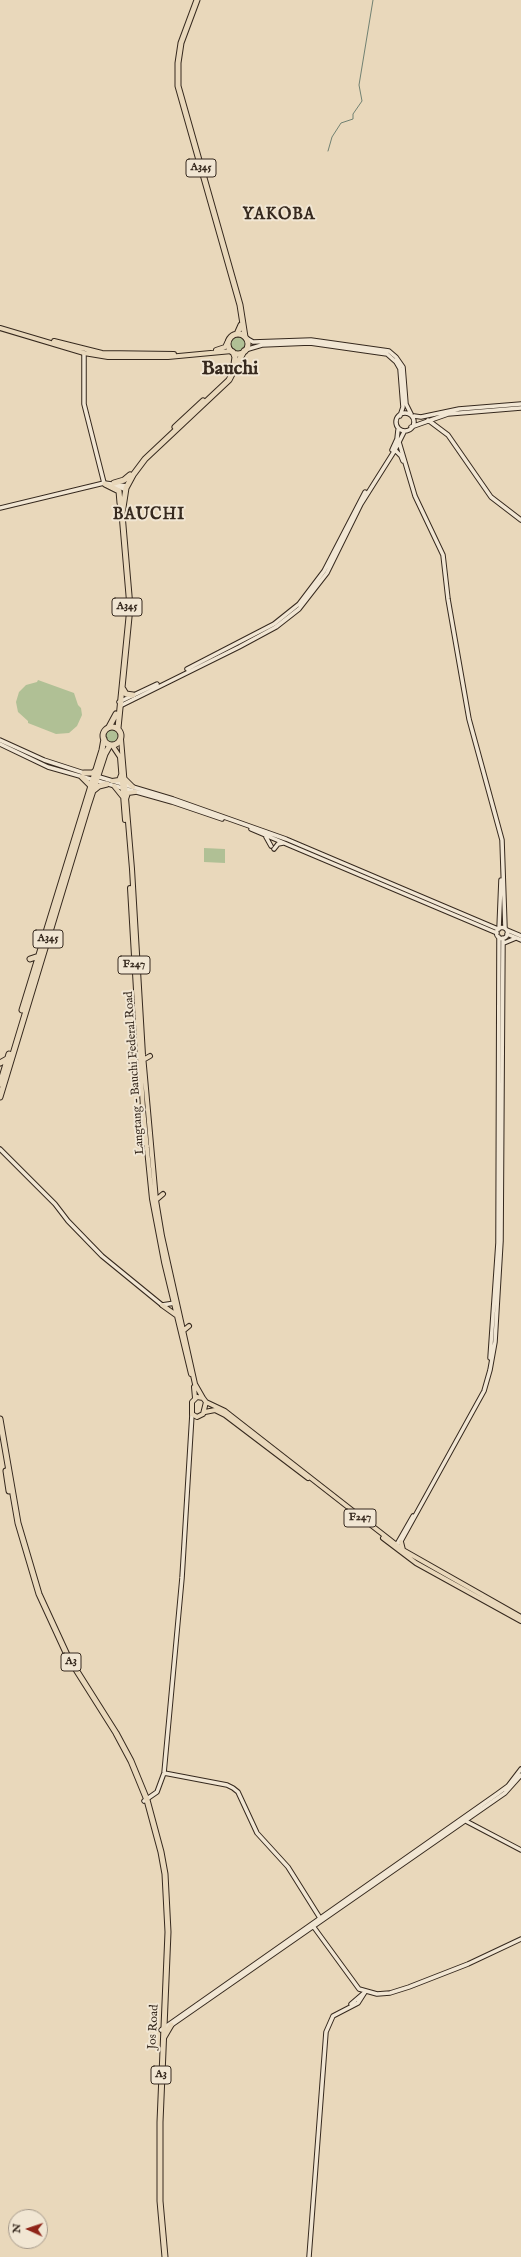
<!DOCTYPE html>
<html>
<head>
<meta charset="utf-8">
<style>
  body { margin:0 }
  #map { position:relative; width:521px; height:2257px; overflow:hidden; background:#e9d8bb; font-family:"IM FELL English",serif }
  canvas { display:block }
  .north { position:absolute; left:8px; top:2209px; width:40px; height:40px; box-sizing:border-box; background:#f1e6d3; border:1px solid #a69a8b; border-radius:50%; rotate:273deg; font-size:11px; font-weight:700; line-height:16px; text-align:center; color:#36291e }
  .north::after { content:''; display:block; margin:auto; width:14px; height:18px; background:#8f2418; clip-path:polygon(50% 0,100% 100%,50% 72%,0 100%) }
</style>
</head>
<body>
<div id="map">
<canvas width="521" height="2257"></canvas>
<div class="north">N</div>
</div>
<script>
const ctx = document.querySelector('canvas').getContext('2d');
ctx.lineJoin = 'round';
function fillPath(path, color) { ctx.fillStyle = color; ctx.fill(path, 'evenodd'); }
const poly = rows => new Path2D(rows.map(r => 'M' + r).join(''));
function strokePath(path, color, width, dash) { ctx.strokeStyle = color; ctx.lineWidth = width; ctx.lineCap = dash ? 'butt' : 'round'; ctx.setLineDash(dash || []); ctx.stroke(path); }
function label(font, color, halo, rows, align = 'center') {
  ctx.font = font + ' "IM FELL English",serif'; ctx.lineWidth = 4; ctx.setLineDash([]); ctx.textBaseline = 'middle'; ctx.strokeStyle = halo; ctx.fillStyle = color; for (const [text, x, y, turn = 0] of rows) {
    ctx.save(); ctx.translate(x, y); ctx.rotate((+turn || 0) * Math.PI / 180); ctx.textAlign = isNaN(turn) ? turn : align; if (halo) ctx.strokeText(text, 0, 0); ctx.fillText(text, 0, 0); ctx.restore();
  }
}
fillPath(poly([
  '230 344a8 8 0 1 1 16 0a8 8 0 1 1-16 0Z',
  [38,680,74,693,78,705,81,708,82,715,77,726,69,733,56,734,28,723,28,721,18,712,16,702,19,692,26,685,37,682],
  '104 736a8 8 0 1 1 16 0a8 8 0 1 1-16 0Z',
  [204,848,225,849,225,863,204,862]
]), '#b0c095');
strokePath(poly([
  [328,151,332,137,341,123,353,119,353,114,362,101,359,85,373,0]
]), '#718172', 1);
const secondary = poly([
  [246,338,253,342,311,340,389,351,396,357,403,367,406,404,411,414],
  [245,350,262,345,310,343,387,354,396,362,400,369,403,407,400,416],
  [84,353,84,404,104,483],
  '396 422a9 9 0 1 1 18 0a9 9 0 1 1-18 0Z',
  [414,416,421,417,459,409,521,404],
  [428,420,448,435,491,497,521,520],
  [411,427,448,414,521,408],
  [399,442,415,496,443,555,448,599,469,719,502,840,505,928],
  [392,450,397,439,398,430],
  [395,450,401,456,403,461],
  [112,484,126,490],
  [0,508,104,483,127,486],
  [187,669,274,624,299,604,324,571,365,492],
  [119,702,157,684],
  [120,706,239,647,276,627,299,609,327,573,361,504,395,450,404,432],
  [0,740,44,760,84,773],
  [0,744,48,767,172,802,222,819],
  [96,776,173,799,286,839,498,929],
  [251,829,497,933],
  [266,837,271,846],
  [274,849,278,844,283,843],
  '496.5 933a5.5 5.5 0 1 1 11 0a5.5 5.5 0 1 1-11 0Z',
  [499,929,501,880],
  [507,930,521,936],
  [507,934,521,940],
  [504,943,516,938],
  [0,1149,55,1204,68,1221,102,1256,162,1305,175,1303],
  [490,1358,498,1243,499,937],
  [400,1543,484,1391,490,1370,495,1342,501,1241,503,938],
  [397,1547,397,1544,413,1516],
  [164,1773,227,1785,233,1788,238,1792,257,1833,288,1867,320,1918],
  [144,1801,157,1792,164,1773,182,1578,192,1414],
  [462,1819,521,1850],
  [313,1926,359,1989,377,1994,390,1993,409,1987,468,1964,521,1939],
  [351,2004,365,1992],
  [170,2026,505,1793,521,1775],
  [161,2030,497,1794,508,1786,521,1769],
  [309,2257,326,2032,333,2016,358,2003,365,1992]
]);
const primary = poly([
  [0,328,84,353,108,357,168,357,232,351],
  [54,341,102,353,174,354],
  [216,350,225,347,228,341],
  [121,739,132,869,143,1055,156,1200,162,1236,195,1384,203,1398],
  [112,745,120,757,125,820],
  [125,779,133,787],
  [112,781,119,780,121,775],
  [114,786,122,796],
  [126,799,128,793,135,792],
  [130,888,143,1109,152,1199,164,1262,191,1374],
  [143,1060,150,1056],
  [142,1138,147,1146],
  [156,1200,163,1194],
  [162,1305,176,1315],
  [183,1331,189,1326],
  [194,1387,195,1398],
  [206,1402,203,1414,197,1417,192,1414,192,1402,197,1397,203,1398,206,1402,225,1411,403,1550,521,1617],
  [205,1412,215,1410,225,1415,308,1478],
  [383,1538,416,1563,521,1621],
  [401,1542,403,1550]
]);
const highway = poly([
  [197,0,181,43,178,63,178,86,240,305,245,337],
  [237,334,241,325],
  '228 344a10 10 0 1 1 20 0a10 10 0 1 1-20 0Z',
  [233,352,235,357,234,364],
  [175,427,203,401],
  [114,483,124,480,130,475],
  [105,484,119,491,120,503],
  [123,689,126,694,133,695],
  [109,727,116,714],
  '103 736a9 9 0 1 1 18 0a9 9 0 1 1-18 0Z',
  [118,728,130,607,122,514,126,488,133,475,145,459,229,380,244,351],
  [84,773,93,773,96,770],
  [82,777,91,786],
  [94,790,99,786,107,784],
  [30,959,39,956],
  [22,1010,102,750,104,739],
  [0,1063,7,1059],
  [0,1084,9,1054],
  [0,1097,88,806,105,754,110,745],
  [0,1419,18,1523,39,1594,68,1657,116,1733,131,1761,147,1800,161,1852,165,1874,168,1932,160,2122,160,2201,165,2257],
  [6,1471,9,1491],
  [164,2037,171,2025]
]);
strokePath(secondary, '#36291e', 5.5);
strokePath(primary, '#36291e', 6);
strokePath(highway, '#36291e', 7);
strokePath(secondary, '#f1e6d3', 3.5);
strokePath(primary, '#e9d8bb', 4);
strokePath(highway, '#e9d8bb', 5);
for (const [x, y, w] of [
  [201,168,30],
  [127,607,30],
  [48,939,30],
  [134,965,32],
  [360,1518,32],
  [71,1662,20],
  [161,2075,20]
]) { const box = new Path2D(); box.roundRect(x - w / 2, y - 9, w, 18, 3); ctx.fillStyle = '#f1e6d3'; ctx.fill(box); strokePath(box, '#36291e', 1); }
label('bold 11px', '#36291e', null, [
  ["A345",201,168],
  ["A345",127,607],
  ["A345",48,939],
  ["F247",134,965],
  ["F247",360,1518],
  ["A3",71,1662],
  ["A3",161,2075]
]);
label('12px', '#36291e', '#f1e6d3', [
  ["Langtang - Bauchi Federal Road",135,1073,-94],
  ["Jos Road",154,2027,-87]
]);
ctx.letterSpacing = '1px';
label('bold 16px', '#36291e', '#f1e6d3', [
  ["YAKOBA",279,216],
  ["BAUCHI",149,516]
]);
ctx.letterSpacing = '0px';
label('bold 20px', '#36291e', '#f1e6d3', [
  ["Bauchi",230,370]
]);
</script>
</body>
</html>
